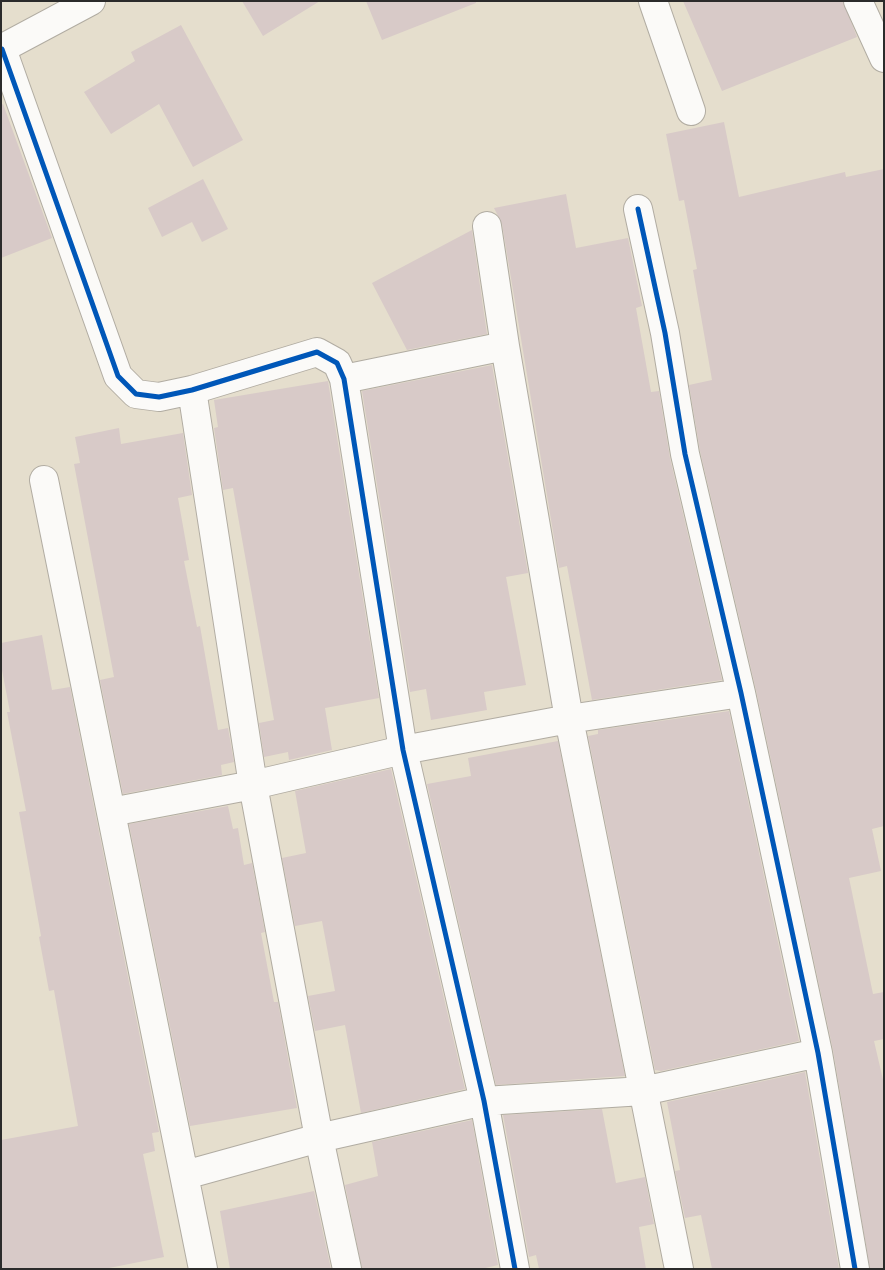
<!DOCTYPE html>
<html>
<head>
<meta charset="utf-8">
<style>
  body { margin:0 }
  #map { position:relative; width:885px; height:1270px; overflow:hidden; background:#e5decd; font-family:Cardo,serif }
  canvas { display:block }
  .frame { position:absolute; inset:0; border:2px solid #2b2b2b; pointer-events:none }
</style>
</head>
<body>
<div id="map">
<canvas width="885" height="1270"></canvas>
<div class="frame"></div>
</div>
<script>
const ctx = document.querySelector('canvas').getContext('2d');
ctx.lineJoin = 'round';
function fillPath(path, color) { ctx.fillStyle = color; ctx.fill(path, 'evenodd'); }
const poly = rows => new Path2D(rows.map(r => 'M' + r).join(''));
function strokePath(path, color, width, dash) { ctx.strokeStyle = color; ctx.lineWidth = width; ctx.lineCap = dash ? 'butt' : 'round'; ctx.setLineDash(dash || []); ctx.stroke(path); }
fillPath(poly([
  [242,1,320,1,263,36],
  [366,1,476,1,476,3,382,40],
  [683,1,843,1,857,37,722,91],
  [181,25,243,140,193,167,159,104,111,134,84,92,135,61,131,52],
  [3,104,52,238,1,258,1,105],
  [724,122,739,197,845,172,846,177,884,169,884,826,872,829,881,871,849,878,873,994,884,992,884,1039,874,1041,884,1084,884,1269,870,1269,833,1050,756,690,700,451,689,385,712,380,693,270,697,269,684,200,679,201,666,134],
  [203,179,228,229,202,242,192,222,162,237,148,208],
  [566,194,576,248,628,238,642,306,636,308,651,392,659,391,670,458,722,680,592,700,567,566,559,568,502,224,494,208],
  [472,230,487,334,407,350,372,283],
  [492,365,528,573,506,577,526,685,484,692,487,710,431,720,426,689,410,692,362,391],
  [328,381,379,698,325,708,332,750,289,760,288,752,264,757,259,723,274,720,233,488,223,490,214,428,218,427,214,400],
  [119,428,121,444,183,433,192,495,178,498,189,560,184,561,197,627,200,626,218,730,228,728,234,762,221,765,222,775,123,794,100,680,114,677,74,464,80,463,75,437],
  [42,635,52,690,70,687,159,1132,152,1133,155,1151,143,1154,164,1257,104,1269,1,1269,1,1140,78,1126,54,990,49,991,39,937,41,936,19,812,26,811,7,712,10,712,1,665,1,643],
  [729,711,799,1041,661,1071,655,1070,588,736,598,734,598,730],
  [558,741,625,1076,496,1085,427,784,471,776,468,758],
  [391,769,465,1089,361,1113,345,1025,315,1031,308,996,335,991,322,921,295,926,282,858,306,853,295,791],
  [228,806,233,829,238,828,244,865,252,863,265,932,261,933,274,1002,278,1002,297,1108,190,1126,129,824],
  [805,1072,839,1269,712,1269,701,1215,685,1218,675,1171,680,1170,667,1102],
  [602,1109,616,1183,645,1177,654,1224,639,1227,646,1269,539,1269,536,1255,529,1257,503,1115],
  [472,1120,498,1265,481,1269,362,1269,345,1185,378,1176,372,1142],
  [314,1191,331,1269,230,1269,220,1211]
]), '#d8cac8');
const minor = poly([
  [653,1,691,111],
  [858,1,884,58],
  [1,49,91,1],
  [2,49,118,376,136,394,159,397,192,390,317,352,337,363,344,379,403,750,484,1101,515,1269],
  [638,209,665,333,685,454,741,693,818,1053,855,1269],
  [487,226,505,346,569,719,679,1269],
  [344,379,505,346],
  [192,390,253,785,319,1138,347,1269],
  [44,480,203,1269],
  [111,812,253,785,403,750,569,719,741,693],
  [185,1175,319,1138,484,1101,643,1091,818,1053]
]);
strokePath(minor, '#b1aca2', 30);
strokePath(minor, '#fbfaf8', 28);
strokePath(poly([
  [2,49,118,376,136,394,159,397,192,390,317,352,337,363,344,379,403,750,484,1101,515,1269],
  [638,209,665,333,685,454,741,693,818,1053,855,1269]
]), '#0057b8', 5);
</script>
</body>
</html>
